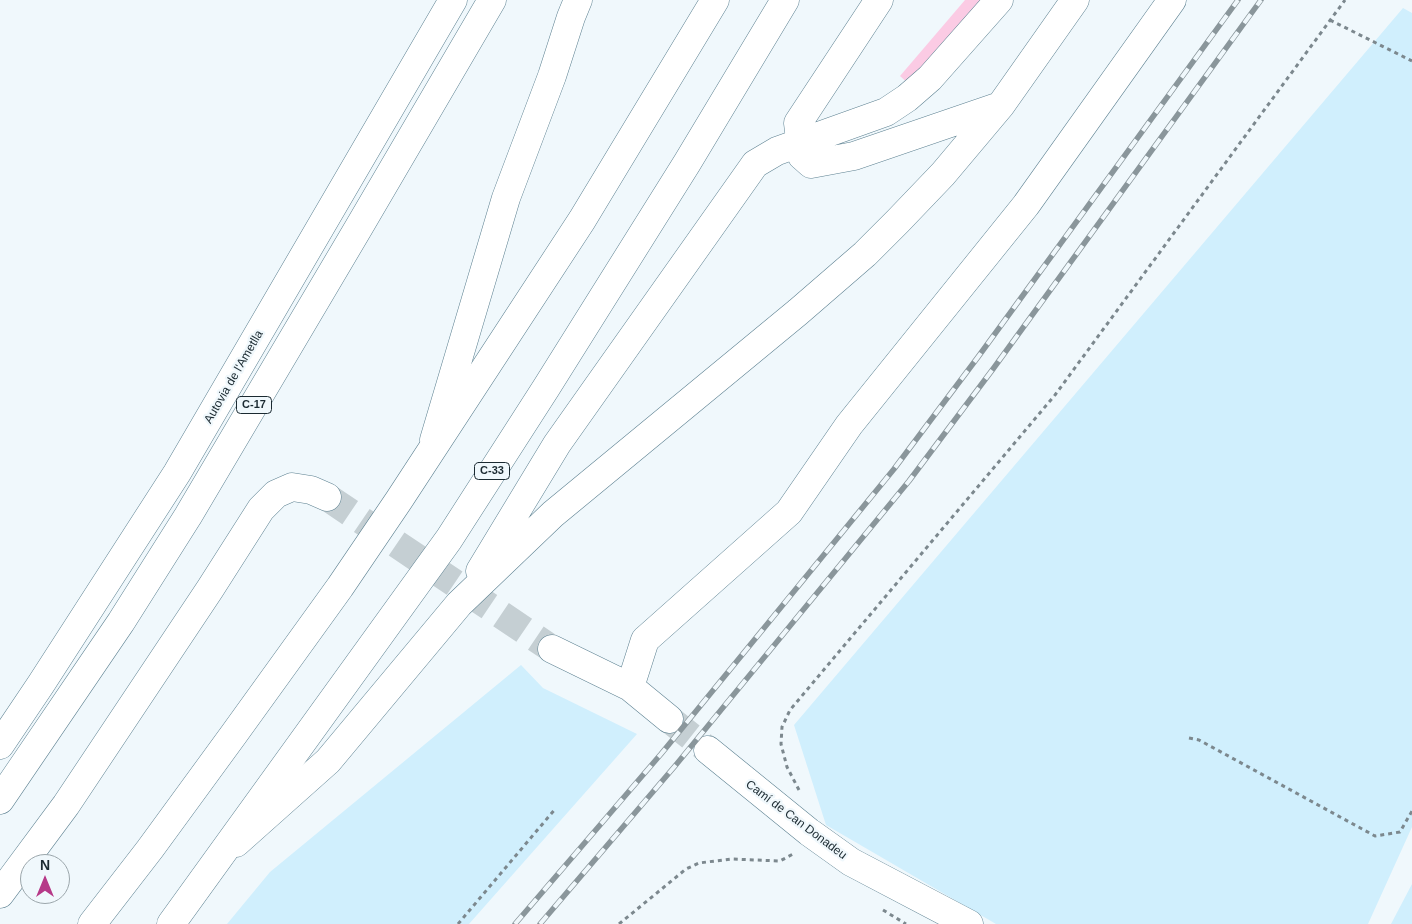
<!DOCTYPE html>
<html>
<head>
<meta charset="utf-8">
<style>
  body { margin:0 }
  #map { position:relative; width:1412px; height:924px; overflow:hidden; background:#f0f8fc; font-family:Helvetica,sans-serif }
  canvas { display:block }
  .north { position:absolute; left:20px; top:854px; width:50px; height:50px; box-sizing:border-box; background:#f0f8fc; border:1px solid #9ba6ab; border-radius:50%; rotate:0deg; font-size:14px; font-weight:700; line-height:20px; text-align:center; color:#1b2a31 }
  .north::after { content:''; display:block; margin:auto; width:18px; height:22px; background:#b63988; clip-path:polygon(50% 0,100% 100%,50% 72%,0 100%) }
</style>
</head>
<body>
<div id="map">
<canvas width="1412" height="924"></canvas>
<div class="north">N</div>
</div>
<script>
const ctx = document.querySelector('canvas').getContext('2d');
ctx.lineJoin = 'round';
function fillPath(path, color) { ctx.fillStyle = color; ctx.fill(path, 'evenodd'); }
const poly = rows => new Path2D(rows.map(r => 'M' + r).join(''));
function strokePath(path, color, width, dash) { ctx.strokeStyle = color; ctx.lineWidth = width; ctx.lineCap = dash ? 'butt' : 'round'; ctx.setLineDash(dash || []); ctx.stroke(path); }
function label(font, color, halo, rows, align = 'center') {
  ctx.font = font + ' Helvetica,sans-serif'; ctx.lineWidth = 4.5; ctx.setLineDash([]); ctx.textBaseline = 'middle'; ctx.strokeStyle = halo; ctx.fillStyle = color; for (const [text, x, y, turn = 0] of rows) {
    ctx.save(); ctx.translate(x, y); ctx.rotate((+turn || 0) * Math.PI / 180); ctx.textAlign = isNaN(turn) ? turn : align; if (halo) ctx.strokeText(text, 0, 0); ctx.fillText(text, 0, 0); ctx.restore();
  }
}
fillPath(poly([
  [1403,8,1412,13,1412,827,1368,924,996,924,826,825,794,725],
  [521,665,543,688,637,734,469,924,227,924,270,872],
  [1412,884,1412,924,1391,924]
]), '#d0effd');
fillPath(poly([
  [965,0,985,0,911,86,900,76]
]), '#fbcbe4');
strokePath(poly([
  [327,497,552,649],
  [669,719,708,750]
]), '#c5cfd3', 28, [28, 14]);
const minor = poly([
  [879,0,798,123,802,156,811,164,854,156,1000,106],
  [434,440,506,198,552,76,571,17,578,0],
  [480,571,557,444,755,164,777,151,886,112,907,98,930,78,999,0],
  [552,649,630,687,669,719],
  [630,687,645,640,789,512,849,425,1026,205,1172,0],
  [708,750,809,832,851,862,969,924],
  [236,843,328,761,459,604,553,514,798,312,865,254,898,221,943,174,1001,105,1075,0],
  [0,894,66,805,210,589,261,509,276,494,292,487,311,490,327,497]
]);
const highway = poly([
  [0,745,41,684,177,473,453,0],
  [0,800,121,622,188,516,359,227,492,0],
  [92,924,150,849,234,734,340,587,399,500,582,220,715,0],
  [171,924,449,539,546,388,687,163,785,0]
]);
strokePath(minor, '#5d8191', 29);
strokePath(highway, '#5d8191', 29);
strokePath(poly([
  [1330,20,1412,61],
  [1189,738,1199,740,1375,836,1400,832,1412,811],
  [799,790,787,767,781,744,782,727,790,710,1055,395,1345,0],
  [883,910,906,924],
  [458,924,556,808],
  [619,924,686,869,699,863,731,859,780,861,795,853]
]), '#7c888e', 3, [4, 4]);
strokePath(minor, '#fff', 28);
strokePath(highway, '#fff', 28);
const rail = poly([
  [515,924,661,754,894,469,978,357,1238,0],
  [540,924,675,766,909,481,993,369,1261,0]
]);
strokePath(rail, '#8a969b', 5.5);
strokePath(rail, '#f0f8fc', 4, [11]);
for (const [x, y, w] of [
  [254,405,35],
  [492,471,35]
]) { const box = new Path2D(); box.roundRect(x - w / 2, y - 8.5, w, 17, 4); ctx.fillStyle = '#f0f8fc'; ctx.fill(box); strokePath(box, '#1b2a31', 1); }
label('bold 11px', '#1b2a31', null, [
  ["C-17",254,405],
  ["C-33",492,471]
]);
label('12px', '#1b2a31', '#f0f8fc', [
  ["Autovia de l'Ametlla",234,377,-60],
  ["Camí de Can Donadeu",796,820,37]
]);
</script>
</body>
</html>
